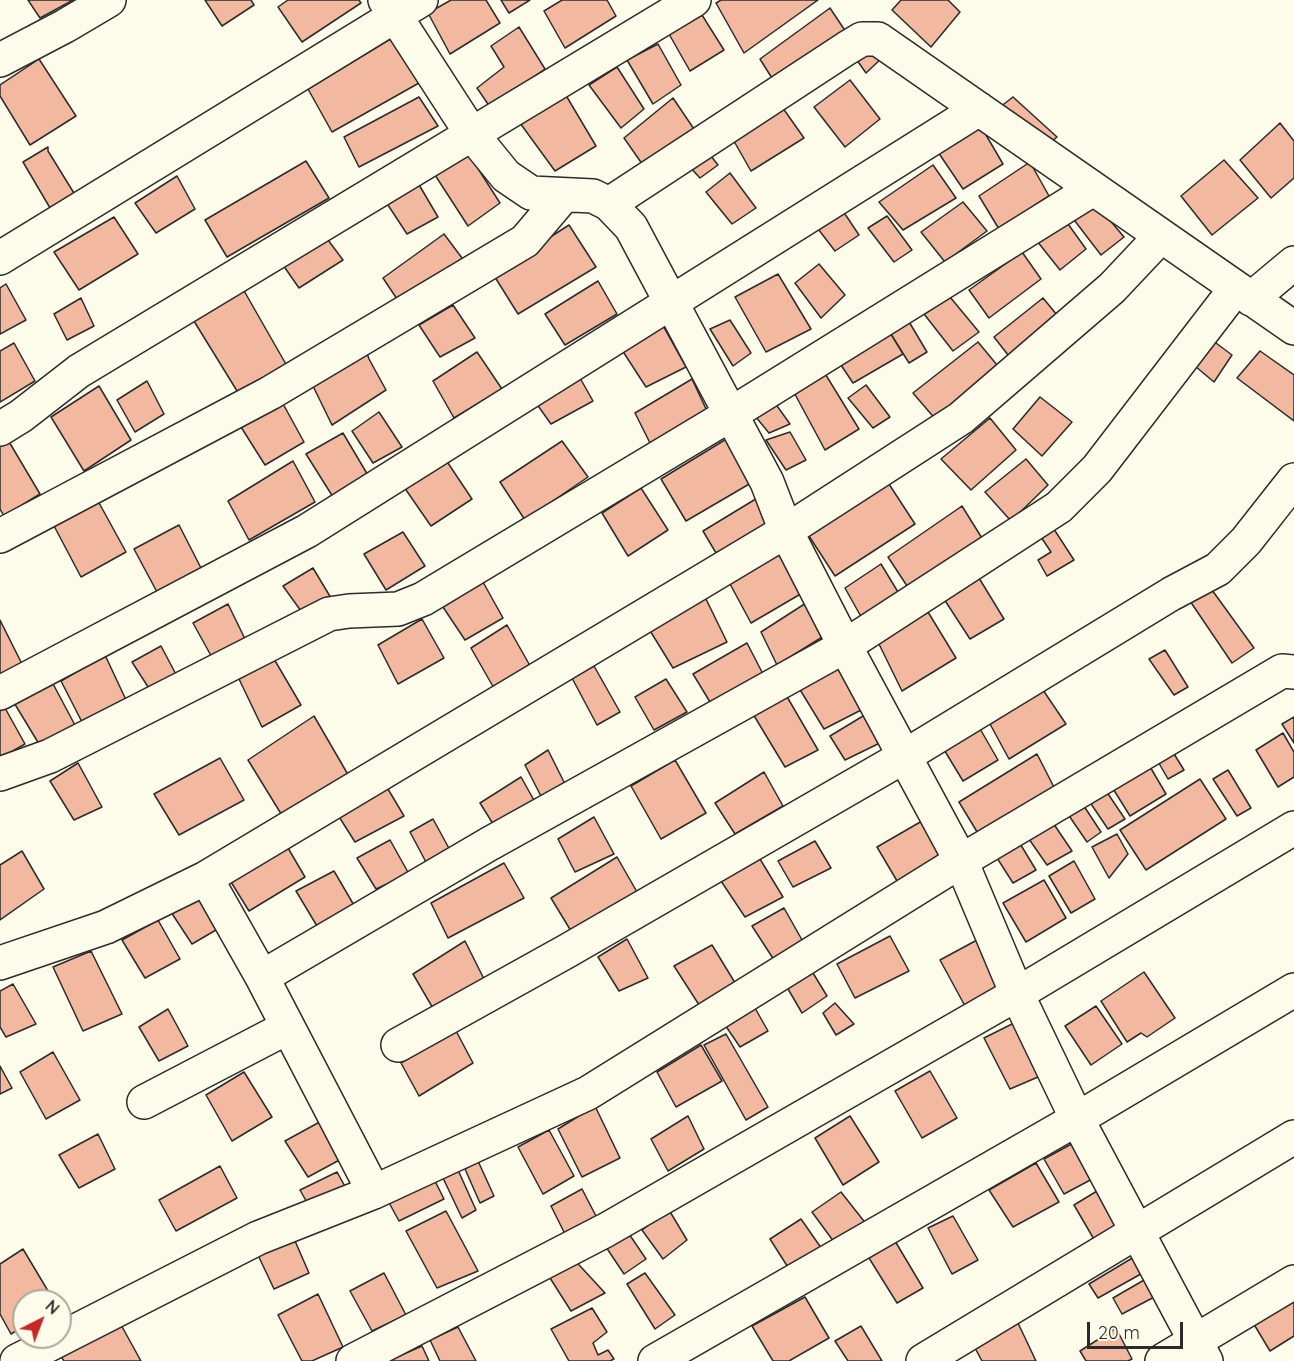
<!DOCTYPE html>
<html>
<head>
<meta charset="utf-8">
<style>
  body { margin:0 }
  #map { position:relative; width:1294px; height:1361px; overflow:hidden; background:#fdfbea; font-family:Quicksand,sans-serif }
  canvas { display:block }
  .north { position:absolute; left:12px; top:1289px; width:60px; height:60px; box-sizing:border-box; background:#fdfbea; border:2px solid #a9a89e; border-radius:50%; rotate:42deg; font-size:16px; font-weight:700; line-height:24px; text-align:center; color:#2b2b2b }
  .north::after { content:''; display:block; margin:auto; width:21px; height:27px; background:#c62828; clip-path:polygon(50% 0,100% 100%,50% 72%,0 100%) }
  .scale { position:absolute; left:1087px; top:1322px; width:96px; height:27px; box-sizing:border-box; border:3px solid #2b2b2b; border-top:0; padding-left:8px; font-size:18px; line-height:21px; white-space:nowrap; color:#2b2b2b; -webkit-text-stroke:4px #fdfbea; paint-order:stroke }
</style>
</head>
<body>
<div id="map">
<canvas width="1294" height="1361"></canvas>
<div class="north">N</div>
<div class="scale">20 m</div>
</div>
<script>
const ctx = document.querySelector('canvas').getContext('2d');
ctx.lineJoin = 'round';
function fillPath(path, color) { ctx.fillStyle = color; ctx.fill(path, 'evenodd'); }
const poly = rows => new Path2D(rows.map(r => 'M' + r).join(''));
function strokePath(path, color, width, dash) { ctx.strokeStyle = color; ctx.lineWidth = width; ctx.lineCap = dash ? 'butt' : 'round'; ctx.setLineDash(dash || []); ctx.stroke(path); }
const building = poly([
  [28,0,73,0,40,18,28,0],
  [205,0,251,0,254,5,222,26,205,0],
  [288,0,359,0,361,3,302,42,278,7,288,0],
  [451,0,486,0,500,23,450,54,428,13,451,0],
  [501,0,530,0,509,13,501,0],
  [562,0,607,0,616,16,565,48,544,11,562,0],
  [721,0,818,0,744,53,716,3,721,0],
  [901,0,948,0,960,12,931,47,892,10,901,0],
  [830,8,848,35,775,83,760,59,830,8],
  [702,15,724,50,690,71,669,34,702,15],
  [519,27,545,69,490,107,477,88,504,67,491,46,519,27],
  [392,38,419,83,332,132,308,89,392,38],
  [842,39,884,56,866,73,842,39],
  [658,44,681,85,653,104,627,60,658,44],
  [39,59,76,116,30,145,0,96,0,85,39,59],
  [617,67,644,109,621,128,589,85,617,67],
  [850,80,880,119,845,147,814,107,850,80],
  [564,92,596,146,555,171,520,123,564,92],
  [419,97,438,126,359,167,344,137,419,97],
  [1013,97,1057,137,1039,152,995,111,1013,97],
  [673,98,696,132,645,168,624,138,673,98],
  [780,104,804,138,751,171,731,136,780,104],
  [979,123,1003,164,963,189,938,152,979,123],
  [1280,123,1294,141,1294,178,1271,198,1240,160,1280,123],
  [697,138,718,165,700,178,673,149,697,138],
  [48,147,48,151,77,198,53,213,23,162,48,147],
  [468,153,500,203,468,226,435,175,468,153],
  [1224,160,1258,198,1212,235,1181,196,1224,160],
  [306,161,329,198,227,257,205,220,306,161],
  [1030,162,1049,196,999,229,979,196,1030,162],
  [933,165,956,198,903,230,879,202,933,165],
  [730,173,756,208,732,224,706,192,730,173],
  [177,176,195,209,156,233,135,203,177,176],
  [418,183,438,217,407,234,386,202,418,183],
  [1092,199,1124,237,1101,255,1068,212,1092,199],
  [963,202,987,231,945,262,921,232,963,202],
  [839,205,859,235,835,251,812,221,839,205],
  [887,216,912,250,894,262,868,228,887,216],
  [114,217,138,254,79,290,54,252,114,217],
  [1063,217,1086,249,1060,270,1033,236,1063,217],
  [569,225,596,267,518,314,493,274,569,225],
  [444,234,465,262,401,305,383,278,444,234],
  [325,236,343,260,299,288,283,265,325,236],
  [1022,252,1041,279,989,318,969,290,1022,252],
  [819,264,845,295,821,318,795,283,819,264],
  [778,274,811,329,766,352,735,297,778,274],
  [598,281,617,314,565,345,545,314,598,281],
  [239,282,291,373,242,399,189,313,239,282],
  [6,284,26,320,0,334,0,288,6,284],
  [950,297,979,332,953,351,924,314,950,297],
  [81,298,94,326,67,340,54,314,81,298],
  [1043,298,1062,321,1012,360,994,337,1043,298],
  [453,305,475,338,440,357,419,325,453,305],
  [905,315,927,352,909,363,886,326,905,315],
  [730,320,751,353,733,366,710,329,730,320],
  [662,324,686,367,646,387,622,350,662,324],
  [886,326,903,354,853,383,835,356,886,326],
  [1208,337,1232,355,1214,382,1189,361,1208,337],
  [978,342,1002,371,937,421,913,393,978,342],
  [14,343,35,381,0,402,0,351,14,343],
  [1260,351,1294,375,1294,421,1237,378,1260,351],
  [477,352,502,389,454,418,433,381,477,352],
  [367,353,369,359,386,390,332,425,312,384,367,353],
  [821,367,859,429,825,450,790,385,821,367],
  [580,378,593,401,551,424,536,403,580,378],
  [692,379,707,411,651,445,635,413,692,379],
  [147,381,164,414,135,432,117,400,147,381],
  [866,385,890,417,873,428,848,398,866,385],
  [99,386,131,440,84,471,51,417,99,386],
  [770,396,790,424,769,433,746,405,770,396],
  [1040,397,1072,422,1042,456,1013,429,1040,397],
  [282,402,304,442,265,465,241,427,282,402],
  [379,412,402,447,373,463,352,431,379,412],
  [990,418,1016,450,971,490,941,459,990,418],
  [790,432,806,460,786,470,766,440,790,432],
  [343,433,369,477,333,497,306,454,343,433],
  [728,438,751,483,686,521,661,479,728,438],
  [8,440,40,494,4,516,0,509,0,445,8,440],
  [562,441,588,477,525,520,500,482,562,441],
  [1026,459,1048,485,1011,521,985,492,1026,459],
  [446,460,472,499,431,526,404,487,446,460],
  [293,461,315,502,249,540,228,501,293,461],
  [887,481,915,524,835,576,807,533,887,481],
  [641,488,668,530,628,556,602,513,641,488],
  [759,497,772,524,716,553,703,531,759,497],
  [98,501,126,552,81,577,53,524,98,501],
  [962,506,985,543,911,592,888,557,962,506],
  [1048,520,1074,560,1047,576,1038,560,1051,552,1035,528,1048,520],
  [179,525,201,568,157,592,134,549,179,525],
  [403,532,425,566,386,590,364,554,403,532],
  [781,550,804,592,751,623,729,582,781,550],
  [881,564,901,597,864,622,845,588,881,564],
  [313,568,334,603,306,618,283,586,313,568],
  [979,578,1004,619,970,639,944,599,979,578],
  [483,582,503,618,465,640,443,607,483,582],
  [1212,590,1254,648,1232,663,1190,601,1212,590],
  [705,597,727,642,673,668,649,629,705,597],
  [806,603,824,636,777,665,761,632,806,603],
  [228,604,247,643,214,661,193,623,228,604],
  [928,612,956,658,902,691,878,642,928,612],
  [422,619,444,658,398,684,378,645,422,619],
  [0,620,24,668,0,681,0,620],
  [507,625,533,671,495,690,471,648,507,625],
  [747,643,764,676,710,702,693,674,747,643],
  [161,646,179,680,152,693,132,662,161,646],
  [1165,650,1188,687,1174,695,1149,659,1165,650],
  [105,655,127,702,83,724,61,681,105,655],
  [274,659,301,705,262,727,239,679,274,659],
  [843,663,867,707,824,729,799,688,843,663],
  [594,666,620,712,597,725,572,678,594,666],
  [666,679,687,712,654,730,635,697,666,679],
  [52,682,76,727,39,744,13,701,52,682],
  [1043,690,1066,724,1009,759,990,724,1043,690],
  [786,695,818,750,785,767,753,714,786,695],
  [5,708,25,744,0,758,0,711,5,708],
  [868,713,884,741,845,760,830,736,868,713],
  [314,716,350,778,283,817,248,760,314,716],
  [1294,717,1294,743,1282,724,1294,717],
  [979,727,998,760,963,781,943,748,979,727],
  [1283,733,1294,752,1294,777,1278,787,1256,750,1283,733],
  [1171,749,1184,770,1168,779,1156,758,1171,749],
  [548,750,568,790,544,802,525,765,548,750],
  [1037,754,1058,795,982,840,959,802,1037,754],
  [220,758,244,800,179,835,154,794,220,758],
  [675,760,706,813,661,839,631,786,675,760],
  [78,763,102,807,74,820,50,781,78,763],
  [1149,765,1166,794,1130,816,1112,787,1149,765],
  [1228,770,1251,808,1237,816,1213,779,1228,770],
  [764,772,783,806,735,834,715,803,764,772],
  [521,777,535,802,495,827,480,803,521,777],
  [1200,779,1226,819,1146,870,1120,830,1200,779],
  [1100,782,1125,819,1108,829,1083,792,1100,782],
  [385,784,404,816,355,842,336,812,385,784],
  [1076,794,1101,832,1087,842,1061,804,1076,794],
  [1047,814,1072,851,1047,865,1022,829,1047,814],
  [594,817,614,854,575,872,558,839,594,817],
  [433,819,451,852,427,864,410,832,433,819],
  [922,821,945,863,900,886,877,847,922,821],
  [1117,834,1128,854,1109,878,1092,847,1117,834],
  [1016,837,1036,870,1013,883,992,850,1016,837],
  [390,840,409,874,376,889,357,858,390,840],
  [815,841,831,868,793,887,778,861,815,841],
  [288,848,305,877,249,911,231,882,288,848],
  [22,851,44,889,0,920,0,865,22,851],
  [617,857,637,892,571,931,551,898,617,857],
  [760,859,783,897,745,917,721,881,760,859],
  [1074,861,1095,899,1071,913,1049,876,1074,861],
  [504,863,524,898,448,938,431,903,504,863],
  [334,871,355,907,317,926,296,891,334,871],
  [1044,880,1066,918,1026,942,1003,903,1044,880],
  [198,897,216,930,192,944,171,912,198,897],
  [784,908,806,947,776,963,752,926,784,908],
  [158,920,180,959,145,978,122,940,158,920],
  [890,936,909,971,855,998,837,964,890,936],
  [627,939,648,978,619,991,598,957,627,939],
  [977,940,1001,988,965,1006,940,960,977,940],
  [465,941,485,981,434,1010,413,974,465,941],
  [712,945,740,991,703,1011,674,966,712,945],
  [91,951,122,1014,83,1031,53,967,91,951],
  [810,968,827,996,802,1013,784,982,810,968],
  [1144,972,1175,1018,1147,1037,1141,1033,1127,1042,1101,1001,1144,972],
  [13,984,36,1024,6,1037,0,1027,0,991,13,984],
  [751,1001,768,1031,740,1047,721,1019,751,1001],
  [835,1003,854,1024,836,1035,823,1013,835,1003],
  [1096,1006,1122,1044,1091,1065,1065,1026,1096,1006],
  [168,1009,188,1046,159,1061,139,1027,168,1009],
  [1018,1021,1045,1074,1010,1089,984,1038,1018,1021],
  [455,1029,473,1063,419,1096,401,1063,455,1029],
  [726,1034,768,1107,746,1120,704,1045,726,1034],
  [701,1045,722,1081,676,1107,657,1072,701,1045],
  [53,1052,80,1100,46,1119,20,1072,53,1052],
  [0,1066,12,1088,0,1094,0,1066],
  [930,1071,957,1118,922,1138,895,1091,930,1071],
  [244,1072,272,1117,232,1141,206,1095,244,1072],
  [595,1106,620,1158,582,1177,558,1129,595,1106],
  [688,1116,704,1149,668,1171,651,1139,688,1116],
  [850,1116,879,1162,843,1185,815,1138,850,1116],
  [325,1119,345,1157,308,1177,285,1141,325,1119],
  [549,1130,574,1176,543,1194,518,1147,549,1130],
  [98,1134,115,1169,79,1188,59,1155,98,1134],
  [1077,1141,1096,1177,1064,1194,1044,1159,1077,1141],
  [478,1161,494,1196,480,1203,465,1169,478,1161],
  [1036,1163,1059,1202,1013,1227,989,1190,1036,1163],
  [220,1166,237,1198,176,1231,159,1200,220,1166],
  [458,1170,476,1210,462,1218,443,1178,458,1170],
  [337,1172,347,1190,309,1206,300,1190,337,1172],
  [433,1177,444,1199,399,1221,387,1199,433,1177],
  [1102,1188,1123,1223,1095,1241,1074,1205,1102,1188],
  [582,1189,597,1218,566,1236,551,1206,582,1189],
  [841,1192,867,1225,837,1246,812,1212,841,1192],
  [669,1210,687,1240,663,1259,642,1230,669,1210],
  [446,1211,478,1271,437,1288,406,1231,446,1211],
  [953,1216,978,1260,952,1274,928,1228,953,1216],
  [801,1219,824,1252,791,1272,770,1239,801,1219],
  [627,1231,646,1259,624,1274,606,1247,627,1231],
  [292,1234,309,1273,274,1289,257,1253,292,1234],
  [895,1241,923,1288,897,1303,869,1258,895,1241],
  [23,1249,54,1301,24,1301,24,1326,11,1334,0,1314,0,1264,23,1249],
  [569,1254,605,1293,571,1311,543,1267,569,1254],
  [1139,1254,1148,1270,1098,1298,1089,1284,1139,1254],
  [384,1273,406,1315,372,1331,350,1291,384,1273],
  [645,1273,675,1315,655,1329,627,1284,645,1273],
  [1151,1276,1160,1294,1122,1314,1113,1298,1151,1276],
  [1294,1288,1294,1336,1270,1351,1249,1316,1294,1288],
  [318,1294,343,1347,312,1361,302,1361,278,1315,318,1294],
  [805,1297,829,1338,789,1361,773,1361,752,1326,805,1297],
  [592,1308,607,1332,593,1343,598,1355,608,1350,614,1359,610,1361,569,1361,551,1329,592,1308],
  [120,1323,141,1361,64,1361,60,1355,120,1323],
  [1018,1323,1036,1361,982,1361,975,1348,1018,1323],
  [861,1326,882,1361,848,1361,835,1341,861,1326],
  [458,1327,476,1361,440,1361,430,1340,458,1327],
  [1116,1328,1132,1359,1128,1361,1086,1361,1080,1351,1116,1328],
  [422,1346,429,1361,388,1361,422,1346]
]);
fillPath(building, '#f2b8a0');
strokePath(building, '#2b2b2b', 1.5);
const minor = poly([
  [385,0,471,133,506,176,531,193,593,196,609,204,631,227,767,482,786,531,845,646,961,861,1017,994,1077,1119,1206,1361],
  [0,60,65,26,109,0],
  [609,204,847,48,862,39,878,39,1294,328],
  [0,258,421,0],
  [1251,299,1294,263],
  [0,429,21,416,79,371,694,0],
  [0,536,270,393,525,241,564,195],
  [0,693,307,531,979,109],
  [0,774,50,756,329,614,349,611,398,609,423,599,731,414,1093,189],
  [206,878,262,977,374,1192],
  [0,963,106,927,206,878,786,531,961,418,1112,288,1161,236],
  [262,977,489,844,845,646,1059,507,1097,469,1236,288],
  [398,1045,567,951,905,756,1171,594,1218,569,1246,541,1294,480],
  [144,1102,288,1027],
  [17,1361,258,1238,374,1192,588,1093,961,861,1282,671,1294,672],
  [353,1361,606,1230,1017,994,1294,828],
  [655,1361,1077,1119,1294,990],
  [923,1361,1294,1137],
  [1162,1361,1294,1282]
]);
strokePath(minor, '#2b2b2b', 36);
strokePath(minor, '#fdfbea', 33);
</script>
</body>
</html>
